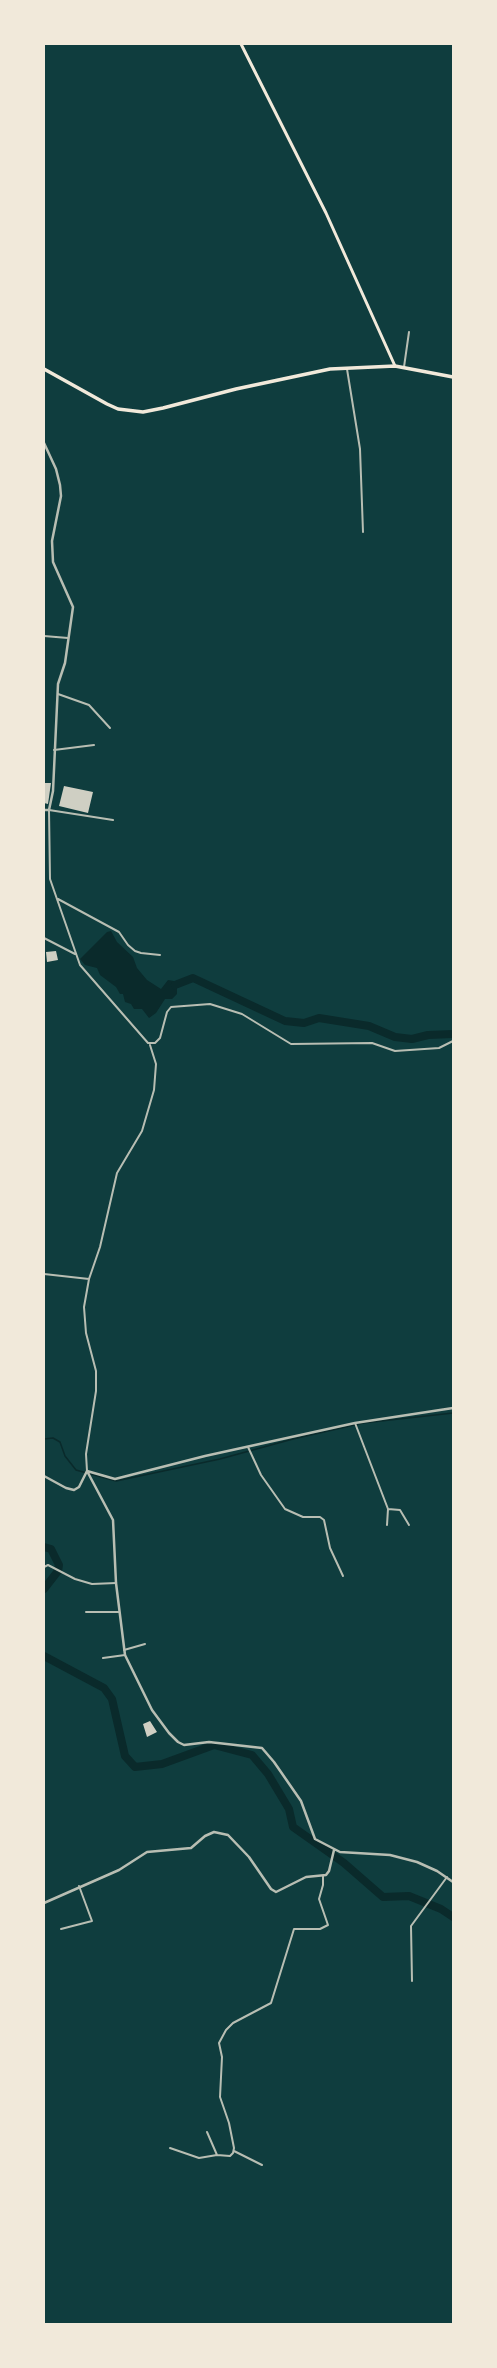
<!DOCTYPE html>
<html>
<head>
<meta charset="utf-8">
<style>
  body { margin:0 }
  #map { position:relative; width:497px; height:2368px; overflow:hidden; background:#0f3d3e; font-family:"Alegreya Sans",sans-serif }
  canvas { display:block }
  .frame { position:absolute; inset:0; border:45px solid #f1e9da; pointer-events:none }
</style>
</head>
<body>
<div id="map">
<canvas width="497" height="2368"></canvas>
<div class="frame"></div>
</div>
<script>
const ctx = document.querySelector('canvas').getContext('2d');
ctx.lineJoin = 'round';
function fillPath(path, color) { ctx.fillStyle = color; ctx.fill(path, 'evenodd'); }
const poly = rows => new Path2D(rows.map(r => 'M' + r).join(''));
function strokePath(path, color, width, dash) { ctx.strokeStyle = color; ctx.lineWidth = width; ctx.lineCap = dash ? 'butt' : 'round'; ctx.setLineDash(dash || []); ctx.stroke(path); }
fillPath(poly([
  [111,931,117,942,133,957,137,968,147,980,161,989,168,980,174,981,177,988,177,994,172,999,165,999,156,1013,149,1018,142,1009,134,1009,131,1004,125,1002,123,994,120,994,116,987,100,975,97,968,85,965,80,959,107,932]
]), '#0a2a2b');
strokePath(poly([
  [44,1439,53,1438,60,1442,65,1456,76,1470,116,1481,220,1459,293,1439,363,1423,453,1413]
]), '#0a2a2b', 1.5);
strokePath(poly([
  [175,985,193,978,285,1021,304,1023,319,1018,369,1026,395,1037,412,1039,428,1035,453,1034],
  [44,1547,51,1549,59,1565,58,1571,44,1589],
  [44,1656,104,1688,112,1699,125,1756,135,1767,162,1764,214,1745,252,1755,268,1774,289,1809,293,1827,344,1863,383,1897,409,1896,441,1909,453,1917]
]), '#0a2a2b', 8);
fillPath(poly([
  [44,783,51,783,48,804,44,803],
  [64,786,93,792,88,813,59,806],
  [56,951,58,960,47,962,46,952],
  [150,1721,157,1732,147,1737,143,1724]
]), '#cfcfc3');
strokePath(poly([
  [404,367,409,332],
  [347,369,360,449,363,532],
  [44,636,68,638],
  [58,694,89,705,110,728],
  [54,750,94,745],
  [113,820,49,810,50,879,80,965,148,1043,155,1043,160,1038,167,1012,171,1007,210,1004,242,1014,291,1044,372,1043,395,1051,439,1048,453,1041],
  [58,899,119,932,128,945,135,951,141,953,160,955],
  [44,938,75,954],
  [44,1274,89,1279],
  [355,1423,388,1509,387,1525],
  [248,1447,261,1475,285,1509,303,1517,320,1517,324,1520,330,1548,343,1576],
  [87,1471,86,1454,96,1391,96,1371,86,1333,84,1307,89,1279,100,1247,117,1173,142,1131,154,1090,156,1064,150,1045],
  [388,1509,400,1510,409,1525],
  [44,1567,48,1565,75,1579,92,1584,116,1583],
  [86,1612,119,1612],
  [124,1650,145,1644],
  [103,1658,125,1655],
  [61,1929,92,1921,79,1886],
  [412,1981,411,1926,447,1877],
  [207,2132,217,2155],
  [170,2148,199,2158,217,2155,230,2156,233,2153,234,2148,229,2123,220,2097,222,2057,219,2043,226,2030,233,2023,271,2003,294,1929,320,1929,328,1925,319,1899,323,1885,323,1876],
  [234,2151,262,2165]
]), '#b8beb3', 2);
strokePath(poly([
  [44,443,56,469,60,485,61,496,52,541,53,562,73,607,65,663,58,684,53,791,49,810,44,810],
  [87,1471,113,1520,116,1583,125,1655,152,1710,169,1733,178,1742,184,1745,209,1742,262,1748,274,1762,301,1801,315,1839,340,1852,390,1855,417,1862,437,1871,453,1882],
  [87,1471,115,1479,205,1456,355,1423,453,1408],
  [44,1476,66,1488,74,1490,79,1487,87,1471],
  [44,1903,119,1870,147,1852,191,1848,205,1836,214,1832,228,1835,249,1857,271,1889,276,1892,306,1877,326,1875,329,1871,334,1850]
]), '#b8beb3', 2.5);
strokePath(poly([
  [241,44,326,213,395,366]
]), '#f1e9da', 3);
strokePath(poly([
  [44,369,107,404,118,409,143,412,163,408,236,389,330,369,395,366,453,377]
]), '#f1e9da', 3.5);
</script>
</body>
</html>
